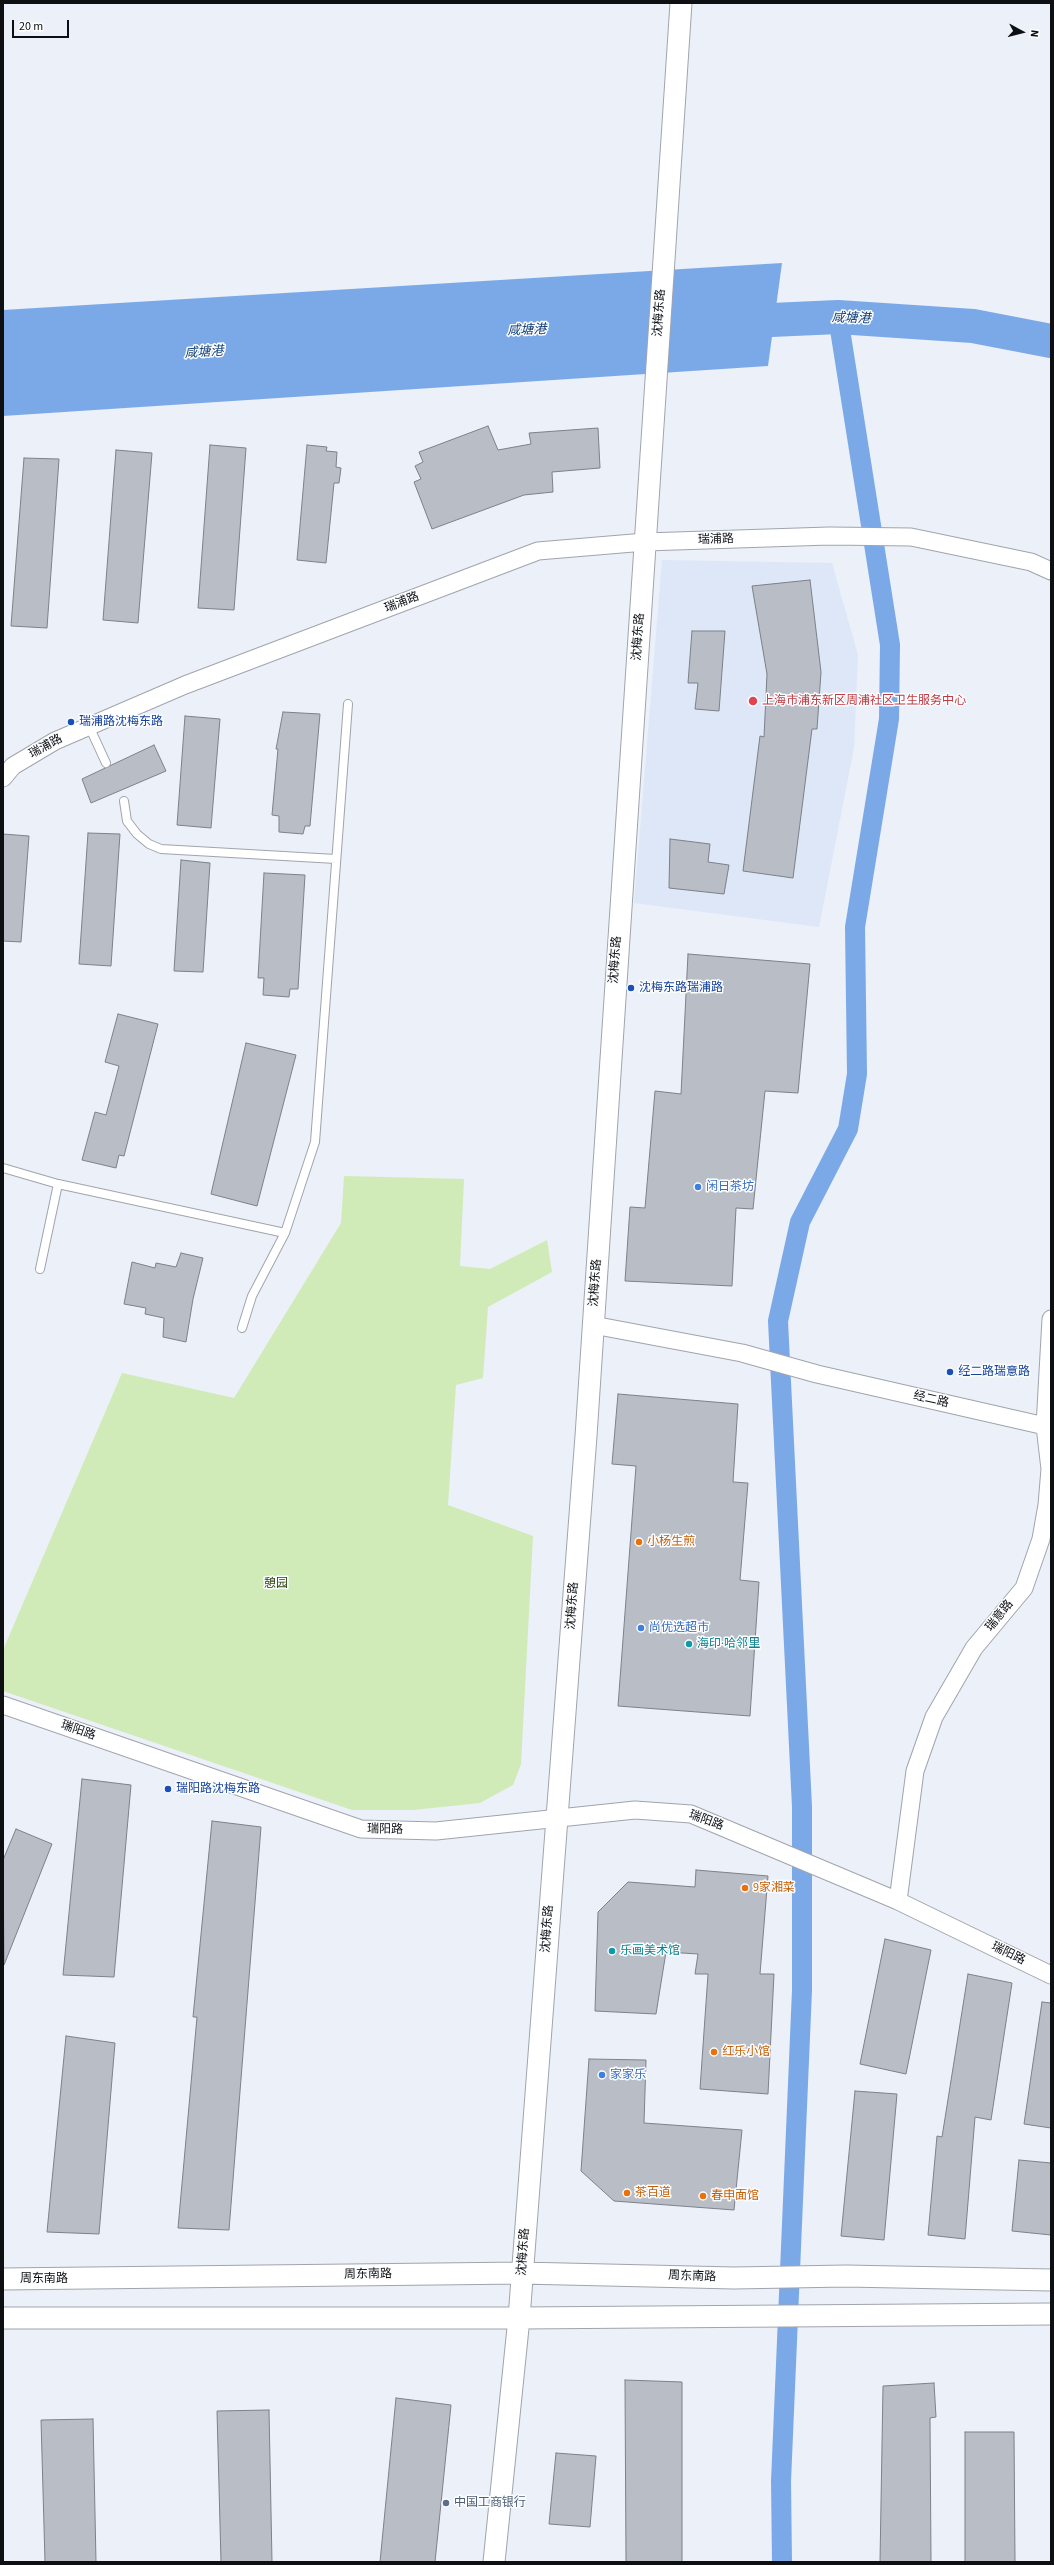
<!DOCTYPE html>
<html>
<head>
<meta charset="utf-8">
<style>
  body { margin:0 }
  #map { position:relative; width:1054px; height:2565px; overflow:hidden; background:#ebf0f9; font-family:"Source Sans 3",sans-serif }
  canvas { display:block }
  .frame { position:absolute; inset:0; border:4px solid #0d0f12; pointer-events:none }
  .north { position:absolute; left:1002px; top:12px; width:40px; height:40px; -webkit-text-stroke:3px #fcfdff; paint-order:stroke; rotate:97deg; font-size:11px; font-weight:700; line-height:16px; text-align:center; color:#0d0f12 }
  .north::after { content:''; display:block; margin:auto; width:14px; height:18px; background:#0d0f12; clip-path:polygon(50% 0,100% 100%,50% 72%,0 100%) }
  .scale { position:absolute; left:12px; top:20px; width:57px; height:18px; box-sizing:border-box; border:2px solid #0d0f12; border-top:0; padding-left:5px; font-size:12px; line-height:14px; white-space:nowrap; color:#0d0f12; -webkit-text-stroke:3px #fcfdff; paint-order:stroke }
</style>
</head>
<body>
<div id="map">
<canvas width="1054" height="2565"></canvas>
<div class="frame"></div>
<div class="north">N</div>
<div class="scale">20 m</div>
</div>
<script>
const ctx = document.querySelector('canvas').getContext('2d');
ctx.lineJoin = 'round';
function fillPath(path, color) { ctx.fillStyle = color; ctx.fill(path, 'evenodd'); }
const poly = rows => new Path2D(rows.map(r => 'M' + r).join(''));
function strokePath(path, color, width, dash) { ctx.strokeStyle = color; ctx.lineWidth = width; ctx.lineCap = dash ? 'butt' : 'round'; ctx.setLineDash(dash || []); ctx.stroke(path); }
function label(font, color, halo, rows, align = 'center') {
  ctx.font = font + ' "Source Sans 3","Noto Sans SC",sans-serif'; ctx.lineWidth = 3; ctx.setLineDash([]); ctx.textBaseline = 'middle'; ctx.strokeStyle = halo; ctx.fillStyle = color; for (const [text, x, y, turn = 0] of rows) {
    ctx.save(); ctx.translate(x, y); ctx.rotate((+turn || 0) * Math.PI / 180); ctx.textAlign = isNaN(turn) ? turn : align; if (halo) ctx.strokeText(text, 0, 0); ctx.fillText(text, 0, 0); ctx.restore();
  }
}
fillPath(poly([
  [662,560,832,563,858,655,854,748,819,927,634,903]
]), '#dee7f7');
fillPath(poly([
  [344,1176,464,1179,460,1266,490,1269,547,1240,552,1272,488,1307,483,1378,456,1385,448,1505,533,1536,521,1764,513,1785,480,1803,413,1810,352,1810,3,1691,3,1650,122,1373,234,1398,341,1223]
]), '#d0ebb8');
fillPath(poly([
  [782,263,768,366,3,416,3,310]
]), '#7ba9e8');
strokePath(poly([
  [782,2562,781,2481,802,1990,802,1807,778,1321,800,1222,848,1129,857,1074,855,927,889,719,890,645,838,317]
]), '#7ba9e8', 20);
strokePath(poly([
  [727,322,838,317,973,326,1051,341]
]), '#7ba9e8', 34);
const building = poly([
  [488,426,498,450,531,444,529,433,598,428,600,468,552,472,553,492,524,495,432,529,414,482,421,479,415,466,423,462,419,452,488,426],
  [210,445,246,448,234,610,198,608,210,445],
  [307,445,327,447,326,451,337,452,336,467,341,468,339,483,334,483,326,563,297,560,307,445],
  [116,450,152,453,138,623,103,620,116,450],
  [24,458,59,459,47,628,11,626,24,458],
  [810,580,821,672,817,729,812,729,793,878,743,871,760,736,764,737,767,674,752,586,810,580],
  [692,631,725,631,719,711,695,709,698,683,688,683,692,631],
  [283,712,320,714,310,826,305,826,303,834,279,832,279,816,272,815,278,749,276,749,283,712],
  [185,716,220,719,211,828,177,825,185,716],
  [154,745,166,771,91,803,82,779,154,745],
  [88,833,120,834,111,966,79,964,88,833],
  [3,834,29,836,21,942,3,941,3,834],
  [670,839,710,844,708,862,729,865,724,894,669,888,670,839],
  [181,860,210,863,203,972,174,971,181,860],
  [264,873,305,875,298,989,290,989,289,997,263,995,264,978,258,978,264,873],
  [688,954,810,964,798,1093,765,1091,753,1209,736,1208,732,1286,625,1281,630,1207,645,1208,655,1091,681,1094,688,954],
  [118,1014,158,1024,124,1156,119,1155,116,1168,82,1160,95,1112,106,1115,119,1066,105,1062,118,1014],
  [246,1043,296,1055,257,1206,211,1194,246,1043],
  [181,1253,203,1258,193,1299,186,1342,163,1337,164,1318,145,1314,146,1308,124,1304,132,1262,155,1268,156,1263,176,1267,181,1253],
  [618,1394,738,1404,733,1482,748,1483,740,1580,759,1582,750,1716,618,1706,636,1466,612,1464,618,1394],
  [82,1779,131,1785,114,1977,63,1975,82,1779],
  [212,1821,261,1827,229,2230,178,2228,197,2017,193,2017,212,1821],
  [16,1829,52,1844,4,1965,3,1860,16,1829],
  [696,1870,768,1876,760,1974,774,1974,768,2094,700,2089,708,1974,695,1974,698,1954,666,1952,656,2014,595,2011,598,1912,628,1882,695,1887,696,1870],
  [885,1939,931,1950,906,2074,860,2064,885,1939],
  [968,1974,1012,1983,991,2120,975,2117,965,2239,928,2235,937,2136,942,2137,968,1974],
  [1042,2002,1051,2003,1051,2128,1024,2124,1042,2002],
  [66,2036,115,2043,99,2234,47,2232,66,2036],
  [589,2059,646,2060,644,2123,742,2130,734,2210,614,2201,581,2171,589,2059],
  [855,2091,897,2094,884,2240,841,2236,855,2091],
  [1019,2160,1051,2163,1051,2235,1012,2231,1019,2160],
  [625,2380,682,2382,682,2562,626,2562,625,2380],
  [934,2383,936,2417,930,2418,931,2562,880,2562,883,2386,934,2383],
  [396,2398,451,2405,435,2562,380,2562,396,2398],
  [269,2410,272,2562,221,2562,217,2411,269,2410],
  [93,2419,96,2562,45,2562,41,2420,93,2419],
  [965,2432,1014,2432,1015,2562,965,2562,965,2432],
  [556,2453,596,2456,590,2527,549,2524,556,2453]
]);
fillPath(building, '#b8bdc6');
strokePath(building, '#7d8189', 1);
const service = poly([
  [89,726,106,763],
  [124,801,127,821,137,834,149,844,161,849,336,859],
  [3,1168,58,1184,285,1233,315,1142,348,704],
  [40,1269,58,1184],
  [242,1328,252,1296,285,1233]
]);
const minor = poly([
  [3,778,13,766,55,741,185,685,538,551,645,542,829,536,911,537,1031,562,1051,571],
  [593,1325,742,1353,817,1374,1045,1426],
  [3,1705,361,1829,436,1831,635,1810,691,1814,898,1901,1051,1975],
  [898,1901,915,1771,934,1717,974,1648,1024,1588,1041,1539,1047,1505,1050,1469,1045,1426,1051,1319]
]);
const tertiary = poly([
  [3,2279,522,2273,734,2278,846,2276,1051,2280],
  [3,2318,519,2318,1051,2314],
  [494,2562,519,2318,586,1436,681,3]
]);
strokePath(service, '#a0a4ad', 10);
strokePath(minor, '#a0a4ad', 19);
strokePath(tertiary, '#a0a4ad', 23);
strokePath(service, '#fff', 8);
strokePath(minor, '#fff', 17);
strokePath(tertiary, '#fff', 21);
for (const [x, y, r, color] of [
  [753,701,5,"#e0444e"],
  [71,722,4,"#1a4fb4"],
  [631,988,4,"#1a4fb4"],
  [698,1187,4,"#3f7fe0"],
  [950,1372,4,"#1a4fb4"],
  [639,1542,4,"#e8710a"],
  [641,1628,4,"#3f7fe0"],
  [689,1644,4,"#0f9aa8"],
  [168,1789,4,"#1a4fb4"],
  [745,1888,4,"#e8710a"],
  [612,1951,4,"#0f9aa8"],
  [714,2052,4,"#e8710a"],
  [602,2075,4,"#3f7fe0"],
  [627,2193,4,"#e8710a"],
  [703,2196,4,"#e8710a"],
  [446,2503,4,"#5c6f8a"]
]) { const dot = new Path2D(); dot.arc(x, y, r, 0, 2 * Math.PI); ctx.fillStyle = color; ctx.fill(dot); strokePath(dot, '#fcfdff', 1.5); }
label('12px', '#0d0f12', '#fcfdff', [
  ["沈梅东路",660,313,-86],
  ["瑞浦路",716,540,-2],
  ["瑞浦路",402,603,-21],
  ["沈梅东路",639,637,-86],
  ["瑞浦路",46,747,-29],
  ["沈梅东路",616,960,-86],
  ["沈梅东路",596,1283,-86],
  ["经二路",931,1400,13],
  ["沈梅东路",573,1606,-86],
  ["瑞意路",1000,1616,-51],
  ["瑞阳路",78,1731,19],
  ["瑞阳路",706,1821,20],
  ["瑞阳路",385,1830,1],
  ["沈梅东路",548,1929,-86],
  ["瑞阳路",1008,1954,26],
  ["沈梅东路",524,2252,-86],
  ["周东南路",368,2275,-1],
  ["周东南路",692,2277,2],
  ["周东南路",44,2279]
]);
label('12px', '#be3a42', '#fcfdff', [
  ["上海市浦东新区周浦社区卫生服务中心",762,701]
], 'left');
label('12px', '#164399', '#fcfdff', [
  ["瑞浦路沈梅东路",79,722],
  ["沈梅东路瑞浦路",639,988],
  ["经二路瑞意路",958,1372],
  ["瑞阳路沈梅东路",176,1789]
], 'left');
label('12px', '#366cbe', '#fcfdff', [
  ["闲日茶坊",706,1187],
  ["尚优选超市",649,1628],
  ["家家乐",610,2075]
], 'left');
label('12px', '#c56008', '#fcfdff', [
  ["小杨生煎",647,1542],
  ["9家湘菜",753,1888],
  ["红乐小馆",722,2052],
  ["茶百道",635,2193],
  ["春申面馆",711,2196]
], 'left');
label('12px', '#2d4411', '#fcfdff', [
  ["憩园",276,1584]
]);
label('12px', '#0d838f', '#fcfdff', [
  ["海印·哈邻里",697,1644],
  ["乐画美术馆",620,1951]
], 'left');
label('12px', '#4e5e75', '#fcfdff', [
  ["中国工商银行",454,2503]
], 'left');
label('italic 13px', '#103e76', '#fcfdff', [
  ["咸塘港",851,319,2],
  ["咸塘港",527,331,-2],
  ["咸塘港",204,353,-4]
]);
</script>
</body>
</html>
